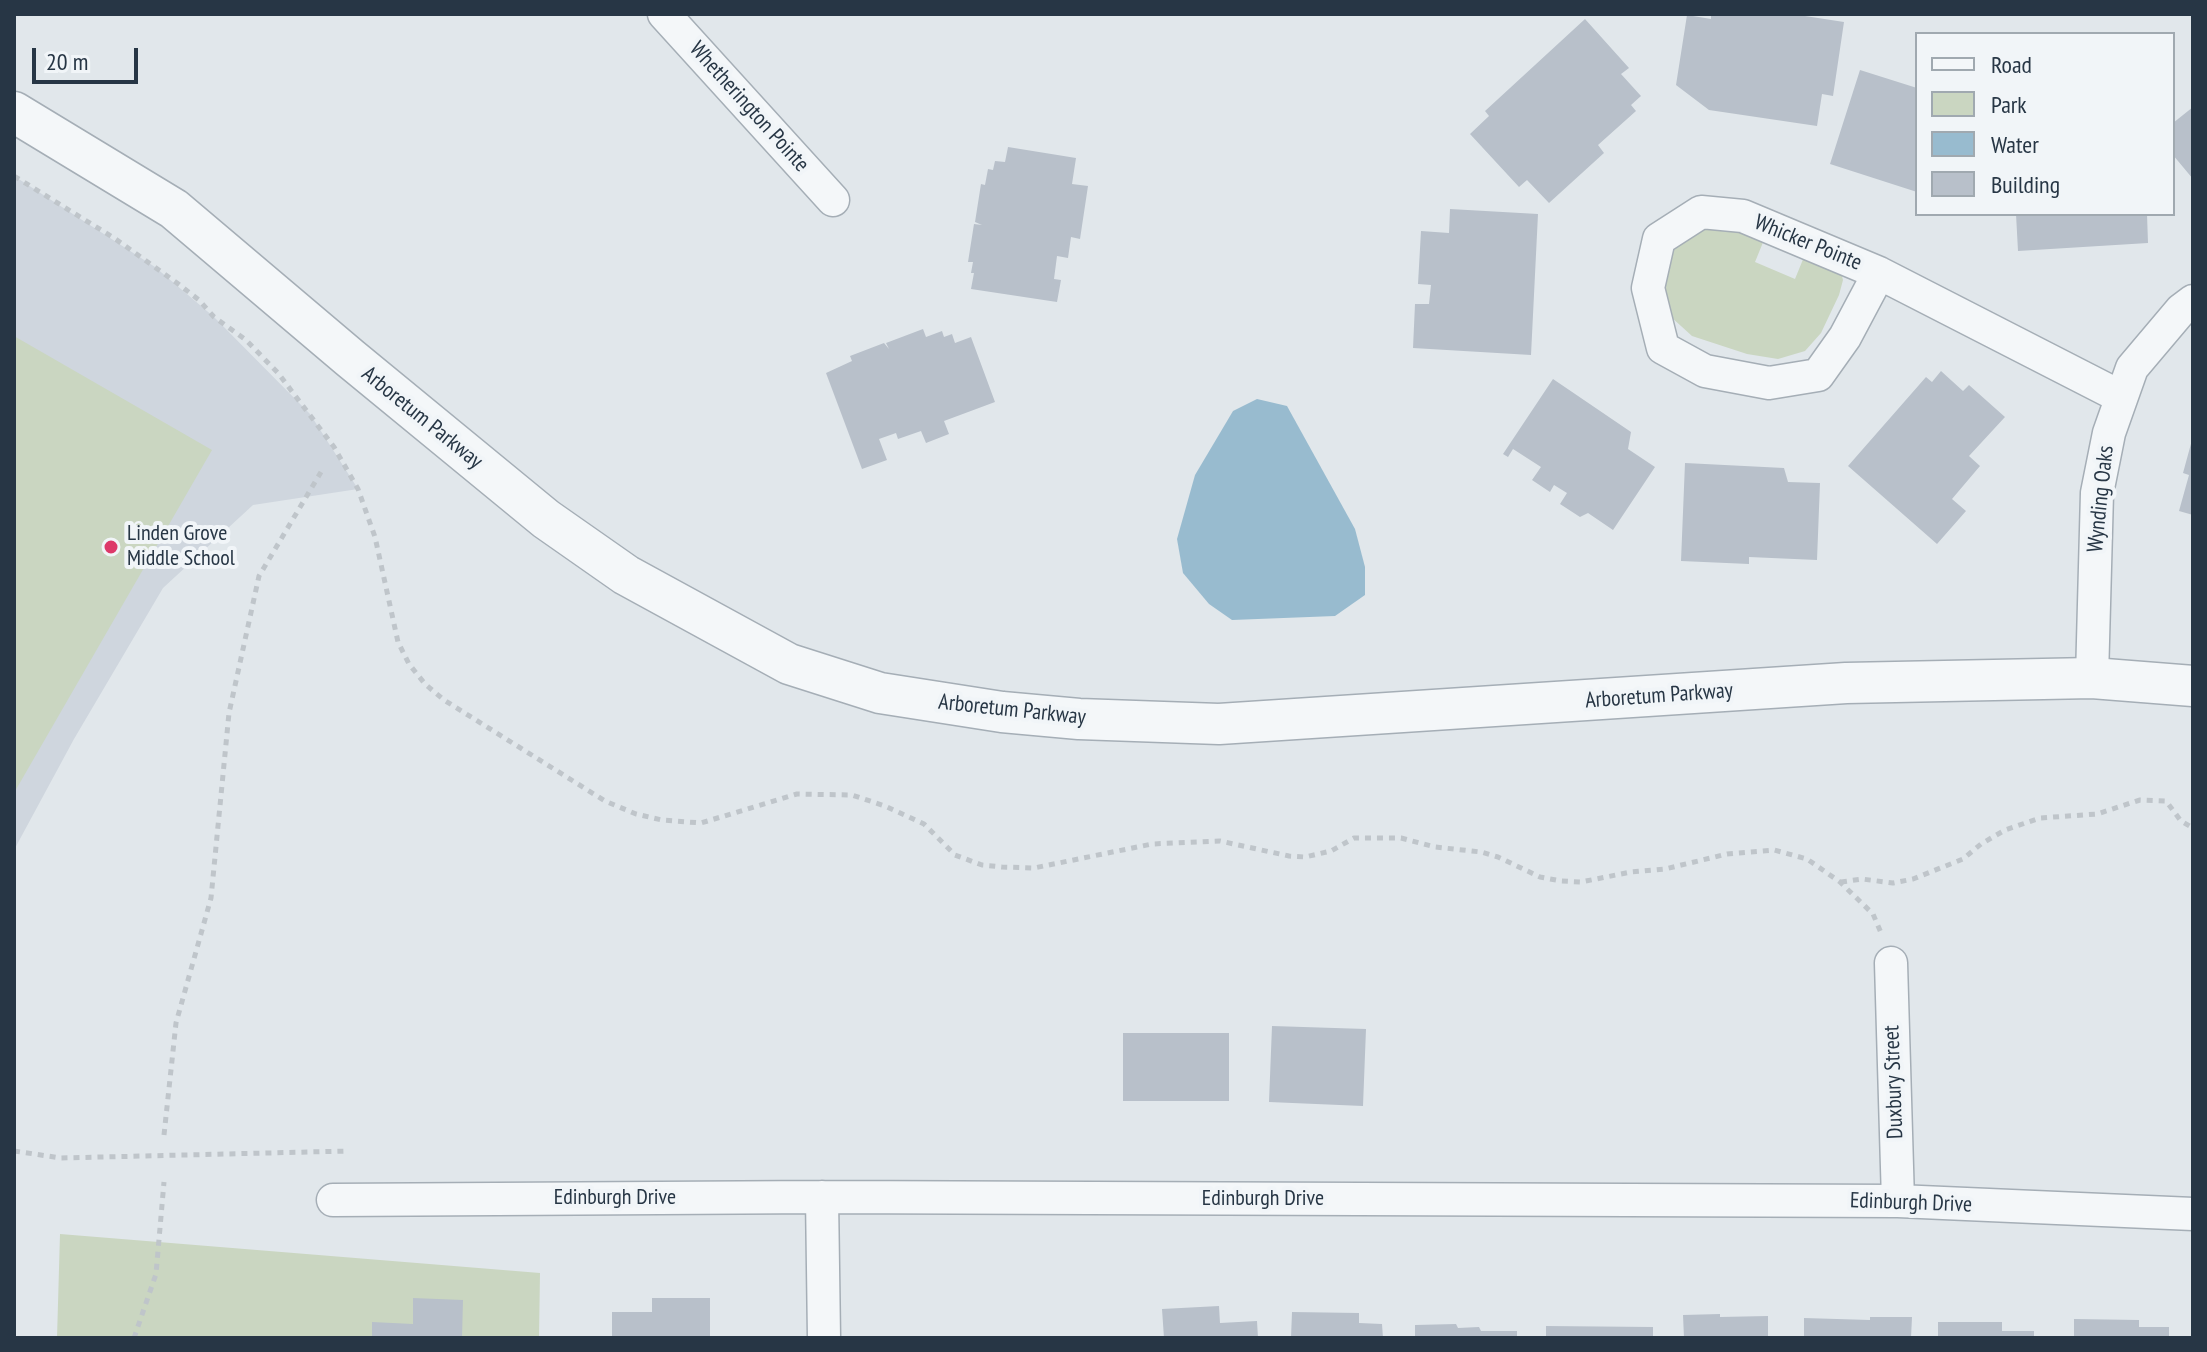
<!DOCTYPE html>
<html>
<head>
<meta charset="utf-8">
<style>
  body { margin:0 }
  #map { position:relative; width:2207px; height:1352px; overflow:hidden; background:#e1e7eb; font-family:"PT Sans Narrow",sans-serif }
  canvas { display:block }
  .frame { position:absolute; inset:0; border:16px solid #273645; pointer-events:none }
  .legend { position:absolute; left:1915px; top:32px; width:260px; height:184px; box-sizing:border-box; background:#f1f5f8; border:2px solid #a0a9b0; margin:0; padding:10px 14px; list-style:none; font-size:24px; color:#273645 }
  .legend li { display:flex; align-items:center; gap:16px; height:40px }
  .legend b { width:40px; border:2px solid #a0a9b0 }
  .scale { position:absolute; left:32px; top:48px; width:106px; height:36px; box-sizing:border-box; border:4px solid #273645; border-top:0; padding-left:10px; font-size:24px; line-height:28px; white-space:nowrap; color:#273645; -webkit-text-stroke:6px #f1f5f8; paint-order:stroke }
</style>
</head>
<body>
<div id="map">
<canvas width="2207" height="1352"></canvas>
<div class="frame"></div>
<ul class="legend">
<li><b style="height:10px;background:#f4f7f9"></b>Road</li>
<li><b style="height:22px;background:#cad6c1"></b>Park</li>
<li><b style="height:22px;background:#98bbcf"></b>Water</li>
<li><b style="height:22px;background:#b8c0ca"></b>Building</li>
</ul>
<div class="scale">20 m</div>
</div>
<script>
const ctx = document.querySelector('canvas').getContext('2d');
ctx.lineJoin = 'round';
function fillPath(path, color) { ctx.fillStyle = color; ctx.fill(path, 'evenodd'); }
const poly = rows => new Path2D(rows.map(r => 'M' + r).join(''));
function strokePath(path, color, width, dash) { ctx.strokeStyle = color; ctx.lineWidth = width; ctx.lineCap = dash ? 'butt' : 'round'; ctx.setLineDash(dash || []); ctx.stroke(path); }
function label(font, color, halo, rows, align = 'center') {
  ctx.font = font + ' "PT Sans Narrow",sans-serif'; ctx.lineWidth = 8; ctx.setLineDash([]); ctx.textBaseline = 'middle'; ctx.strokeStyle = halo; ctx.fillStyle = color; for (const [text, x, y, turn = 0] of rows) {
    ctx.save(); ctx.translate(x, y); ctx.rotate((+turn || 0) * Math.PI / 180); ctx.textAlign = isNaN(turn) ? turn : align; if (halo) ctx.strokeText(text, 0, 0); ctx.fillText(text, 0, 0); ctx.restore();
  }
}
fillPath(poly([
  [14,176,155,267,214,317,310,414,358,489,253,505,163,588,74,739,14,850]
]), '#cfd6de');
fillPath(poly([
  [1699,227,1766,235,1755,262,1795,279,1806,252,1840,269,1843,280,1839,295,1821,333,1805,351,1778,359,1747,354,1692,336,1670,316,1664,303,1662,272,1676,245],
  [14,336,212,450,14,793],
  [60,1234,540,1273,539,1338,57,1338]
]), '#cad6c1');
fillPath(poly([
  [1257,399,1287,406,1355,529,1365,567,1365,595,1335,616,1232,620,1209,604,1183,573,1177,539,1195,475,1233,411]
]), '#98bbcf');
fillPath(poly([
  [1711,14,1792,14,1844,22,1833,96,1822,94,1817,126,1709,110,1676,85,1687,15,1711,19],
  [1585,19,1629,68,1621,74,1641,96,1631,105,1636,111,1598,145,1604,153,1549,203,1527,180,1519,187,1470,134,1489,116,1485,111],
  [1860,70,1917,88,1917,192,1830,164],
  [2193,107,2193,179,2173,155,2173,123],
  [1008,147,1076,158,1072,184,1088,186,1080,239,1071,237,1068,258,1057,256,1054,279,1061,280,1057,302,971,289,974,273,971,273,973,262,968,262,974,224,982,225,975,222,981,184,985,185,988,169,993,170,995,161,1005,162],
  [1450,209,1538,214,1531,355,1413,348,1415,304,1429,304,1431,285,1418,284,1421,231,1449,233],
  [2016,214,2147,214,2148,243,2018,251],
  [923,329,926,337,942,331,944,337,952,334,955,343,971,337,995,402,944,421,949,434,926,443,921,431,898,439,896,433,879,439,887,460,862,469,826,373,852,361,850,356,884,343,889,349,886,343],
  [1941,371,1963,391,1969,385,2005,417,1969,456,1980,466,1952,499,1966,511,1937,544,1848,466,1926,377,1932,382],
  [1553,379,1631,432,1628,449,1655,467,1613,530,1588,513,1580,517,1560,504,1567,493,1554,485,1550,492,1532,480,1541,467,1513,449,1508,457,1503,454],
  [2192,440,2193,440,2193,515,2179,511,2189,475,2183,473],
  [1685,463,1784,468,1788,482,1820,483,1817,560,1749,557,1749,564,1681,561],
  [1272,1026,1366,1029,1363,1106,1269,1102],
  [1123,1033,1229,1033,1229,1101,1123,1101],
  [413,1298,463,1300,462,1338,372,1338,372,1322,413,1324],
  [652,1298,710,1298,710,1338,612,1338,612,1312,652,1312],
  [1219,1306,1220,1323,1257,1321,1258,1338,1164,1338,1162,1309],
  [1292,1312,1359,1313,1359,1323,1382,1324,1383,1338,1291,1338],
  [1720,1314,1720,1317,1768,1316,1768,1338,1684,1338,1683,1315],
  [1870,1317,1912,1317,1911,1338,1804,1338,1804,1318,1870,1320],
  [2074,1319,2139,1320,2139,1327,2169,1327,2169,1338,2074,1338],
  [1938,1322,2002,1322,2002,1331,2034,1331,2034,1338,1938,1338],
  [1456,1324,1458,1328,1479,1327,1481,1331,1517,1331,1517,1338,1415,1338,1415,1325],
  [1546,1326,1653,1327,1653,1338,1546,1338]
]), '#b8c0ca');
const minor = poly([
  [664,14,833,200],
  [1879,273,1845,337,1818,375,1769,383,1705,371,1663,348,1648,288,1659,239,1701,212,1743,216,1879,273,2121,397],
  [2092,678,2097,493,2109,433,2132,368,2181,310,2193,301],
  [1891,963,1898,1201],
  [822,1197,824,1338],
  [333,1200,822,1197,1898,1201,2193,1214]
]);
const tertiary = poly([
  [14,112,174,209,350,358,546,519,626,575,789,664,880,693,1002,712,1079,719,1219,724,1846,683,2092,678,2193,686]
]);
strokePath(minor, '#a5aeb6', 35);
strokePath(tertiary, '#a5aeb6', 43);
strokePath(poly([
  [14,176,114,238,177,283,199,300,214,317,246,340,278,373,334,447,358,489,375,537,398,642,409,664,425,684,444,700,605,801,636,814,662,820,701,823,797,794,852,795,885,806,924,824,955,855,982,865,1002,867,1034,868,1152,844,1220,841,1289,856,1305,857,1331,851,1354,838,1401,838,1435,847,1481,852,1498,857,1540,877,1561,881,1581,882,1631,872,1665,869,1727,854,1774,850,1807,859,1840,882,1873,914,1882,935],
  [1841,882,1862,879,1893,883,1913,879,1963,859,1981,844,2005,830,2040,818,2097,814,2140,800,2166,801,2181,821,2193,828],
  [164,1135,176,1023,211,898,229,713,259,576,321,472],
  [14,1151,61,1158,349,1151],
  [134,1338,156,1274,164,1182]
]), '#bfc5ca', 5, [6, 6]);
strokePath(minor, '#f4f7f9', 32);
strokePath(tertiary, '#f4f7f9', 40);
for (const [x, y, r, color] of [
  [111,547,8,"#dd3969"]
]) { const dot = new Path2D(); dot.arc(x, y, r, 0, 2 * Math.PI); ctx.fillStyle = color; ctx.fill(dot); strokePath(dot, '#f1f5f8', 3); }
label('22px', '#273645', '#f1f5f8', [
  ["Whetherington Pointe",749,107,48],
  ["Whicker Pointe",1808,243,22],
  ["Arboretum Parkway",422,418,39],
  ["Wynding Oaks",2101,499,-84],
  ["Arboretum Parkway",1659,696,-4],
  ["Arboretum Parkway",1012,710,6],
  ["Duxbury Street",1894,1082,-92],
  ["Edinburgh Drive",615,1198],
  ["Edinburgh Drive",1263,1199],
  ["Edinburgh Drive",1911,1203,2]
]);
label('22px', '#273645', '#f1f5f8', [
  ["Linden Grove",127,534],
  ["Middle School",127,559]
], 'left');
</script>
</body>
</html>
